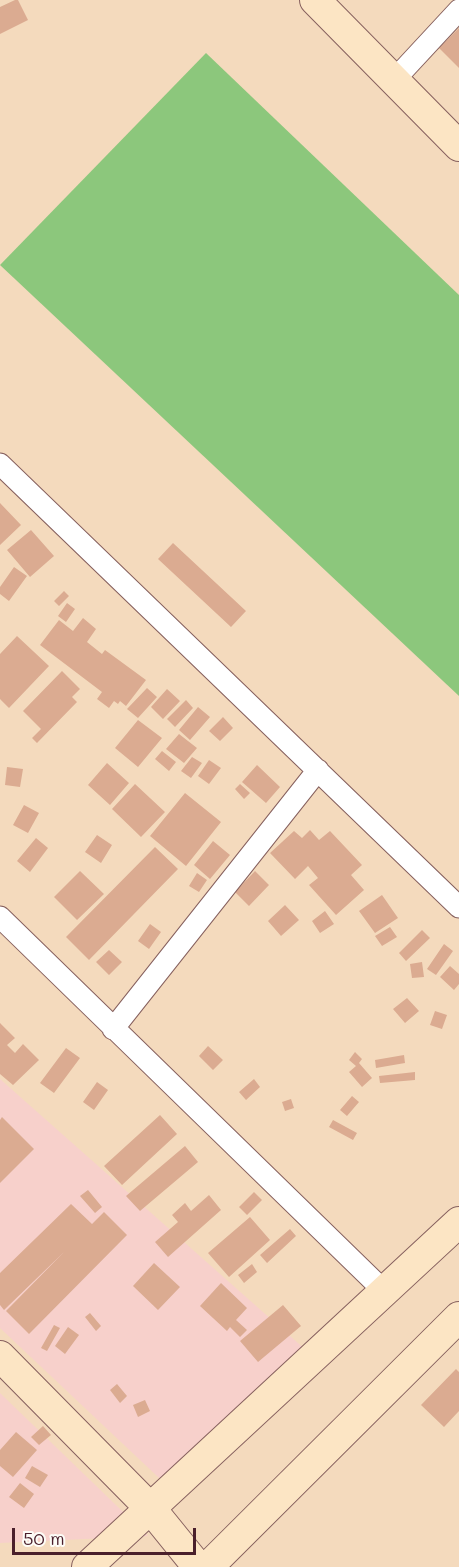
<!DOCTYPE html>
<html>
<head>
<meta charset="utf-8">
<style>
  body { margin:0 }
  #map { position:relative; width:459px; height:1567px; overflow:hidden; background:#f4dabd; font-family:Mali,sans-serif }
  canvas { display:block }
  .scale { position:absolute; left:12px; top:1528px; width:184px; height:27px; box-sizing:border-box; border:3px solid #4a1f2b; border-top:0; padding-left:8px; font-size:18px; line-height:21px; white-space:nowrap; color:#4a1f2b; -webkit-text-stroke:4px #fdfcf7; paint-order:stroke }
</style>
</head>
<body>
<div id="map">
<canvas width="459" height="1567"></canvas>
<div class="scale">50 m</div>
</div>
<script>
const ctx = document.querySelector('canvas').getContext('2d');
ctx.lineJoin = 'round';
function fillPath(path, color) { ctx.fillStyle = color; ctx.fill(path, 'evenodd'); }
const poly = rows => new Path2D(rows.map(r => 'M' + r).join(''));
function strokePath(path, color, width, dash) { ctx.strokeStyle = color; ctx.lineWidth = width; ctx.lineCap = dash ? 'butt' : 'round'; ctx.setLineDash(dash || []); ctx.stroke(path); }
fillPath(poly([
  [0,1079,316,1359,175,1493,0,1328],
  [0,1393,148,1536,0,1543]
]), '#f7d0cb');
fillPath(poly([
  [206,53,459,295,459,696,0,265]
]), '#8cc77c');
fillPath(poly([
  [15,0,18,0,28,20,0,34,0,7],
  [459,28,459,68,439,48],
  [0,503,21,525,0,545],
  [31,530,54,556,30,577,7,550],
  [173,543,246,611,231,627,158,559],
  [14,567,27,576,9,601,0,594,0,587],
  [64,591,69,596,59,606,54,601],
  [67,603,75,609,66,622,58,616],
  [83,618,96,629,87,642,102,654,105,650,146,680,126,706,120,701,118,704,114,701,109,708,97,699,102,692,40,645,59,620,73,631],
  [17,636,49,666,9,708,0,699,0,654],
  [62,671,80,689,72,697,77,702,37,743,32,738,41,729,23,711],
  [147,688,157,697,138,718,127,709],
  [167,689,180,701,163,719,151,707],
  [186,700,193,708,175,727,167,719],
  [198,707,210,717,190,740,179,730],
  [223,717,233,728,220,741,209,731],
  [138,720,162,738,138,767,115,748],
  [179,734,197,748,184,763,166,749],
  [162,751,176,762,169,771,155,759],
  [192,757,202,763,191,778,181,771],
  [209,760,221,768,209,784,198,776],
  [107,763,129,783,110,805,88,785],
  [257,765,280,787,266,803,242,782],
  [7,767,23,769,20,787,5,785],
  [135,784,165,812,141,837,112,809],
  [240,784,250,793,244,799,235,789],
  [185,793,221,822,186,866,150,836],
  [24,805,39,813,28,833,13,825],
  [310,830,319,840,330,831,362,865,351,875,364,890,336,915,309,885,318,878,308,866,295,879,270,853,294,831,302,838],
  [97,835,112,845,101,863,85,852],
  [36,838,48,848,30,872,17,861],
  [213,841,230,855,210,879,194,865],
  [155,847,178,869,89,960,66,937],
  [80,871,104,894,77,920,54,897],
  [255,871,269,885,249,906,235,892],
  [197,873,207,880,199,892,189,886],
  [382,895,398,918,375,933,359,911],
  [285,905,299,920,281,936,268,921],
  [325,911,334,924,320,933,312,921],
  [150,924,161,932,149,949,138,941],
  [390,927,397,937,382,946,375,936],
  [422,930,430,938,406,961,399,953],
  [444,944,453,951,436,975,427,969],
  [109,950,122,962,109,975,96,962],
  [422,962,424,977,412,978,410,964],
  [450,966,459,974,459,984,454,990,440,977],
  [407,998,419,1011,405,1023,393,1009],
  [435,1011,447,1015,442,1029,430,1025],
  [0,1023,15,1038,7,1045,15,1053,23,1044,39,1060,13,1085,0,1074],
  [208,1046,223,1060,213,1070,199,1056],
  [66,1048,80,1058,54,1093,40,1083],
  [355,1052,362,1059,359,1063,372,1078,362,1087,349,1072,356,1066,349,1060],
  [404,1055,405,1063,376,1068,375,1060],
  [415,1072,415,1080,380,1083,379,1076],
  [254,1079,260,1087,246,1100,239,1092],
  [97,1082,108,1090,94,1110,83,1102],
  [352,1096,359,1102,347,1116,340,1110],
  [291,1099,294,1108,285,1111,282,1102],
  [160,1115,177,1134,122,1185,104,1166],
  [2,1117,34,1149,0,1183,0,1120],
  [333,1120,357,1133,353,1140,329,1127],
  [185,1146,198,1162,140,1211,126,1196],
  [88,1190,102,1207,95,1213,80,1196],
  [254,1192,262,1200,247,1215,239,1207],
  [209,1195,221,1210,168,1257,155,1242,178,1222,172,1215,185,1203,191,1211],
  [71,1204,92,1224,104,1212,127,1235,29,1334,6,1311,64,1252,4,1310,0,1305,0,1273],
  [250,1217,270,1240,229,1277,208,1253],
  [290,1229,296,1236,267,1263,260,1255],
  [154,1263,180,1287,158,1310,133,1286],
  [252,1264,257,1272,244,1283,238,1275],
  [221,1283,247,1308,236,1320,247,1330,240,1337,230,1327,227,1331,200,1306],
  [283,1305,301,1326,258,1362,240,1341],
  [90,1313,101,1326,96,1331,85,1317],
  [54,1325,60,1328,47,1351,41,1348],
  [68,1327,79,1335,65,1354,55,1346],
  [456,1369,459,1372,459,1411,444,1427,421,1405],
  [117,1384,127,1396,120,1403,110,1390],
  [145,1400,150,1411,138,1417,133,1405],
  [43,1426,51,1435,39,1445,31,1437],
  [16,1432,37,1450,13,1477,0,1466,0,1450],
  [32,1466,48,1475,40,1487,25,1478],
  [20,1483,34,1494,24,1508,9,1497]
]), '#dbab91');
const street = poly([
  [395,79,459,10],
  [0,464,459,907],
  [0,917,385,1292],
  [113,1029,318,770]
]);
const secondary = poly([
  [315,0,459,146],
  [0,1356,151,1509,198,1567],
  [87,1567,459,1222],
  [208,1567,459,1317]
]);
strokePath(street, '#86605e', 23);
strokePath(secondary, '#86605e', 32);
strokePath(street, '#fff', 21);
strokePath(secondary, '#fce5c4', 30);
</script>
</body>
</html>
